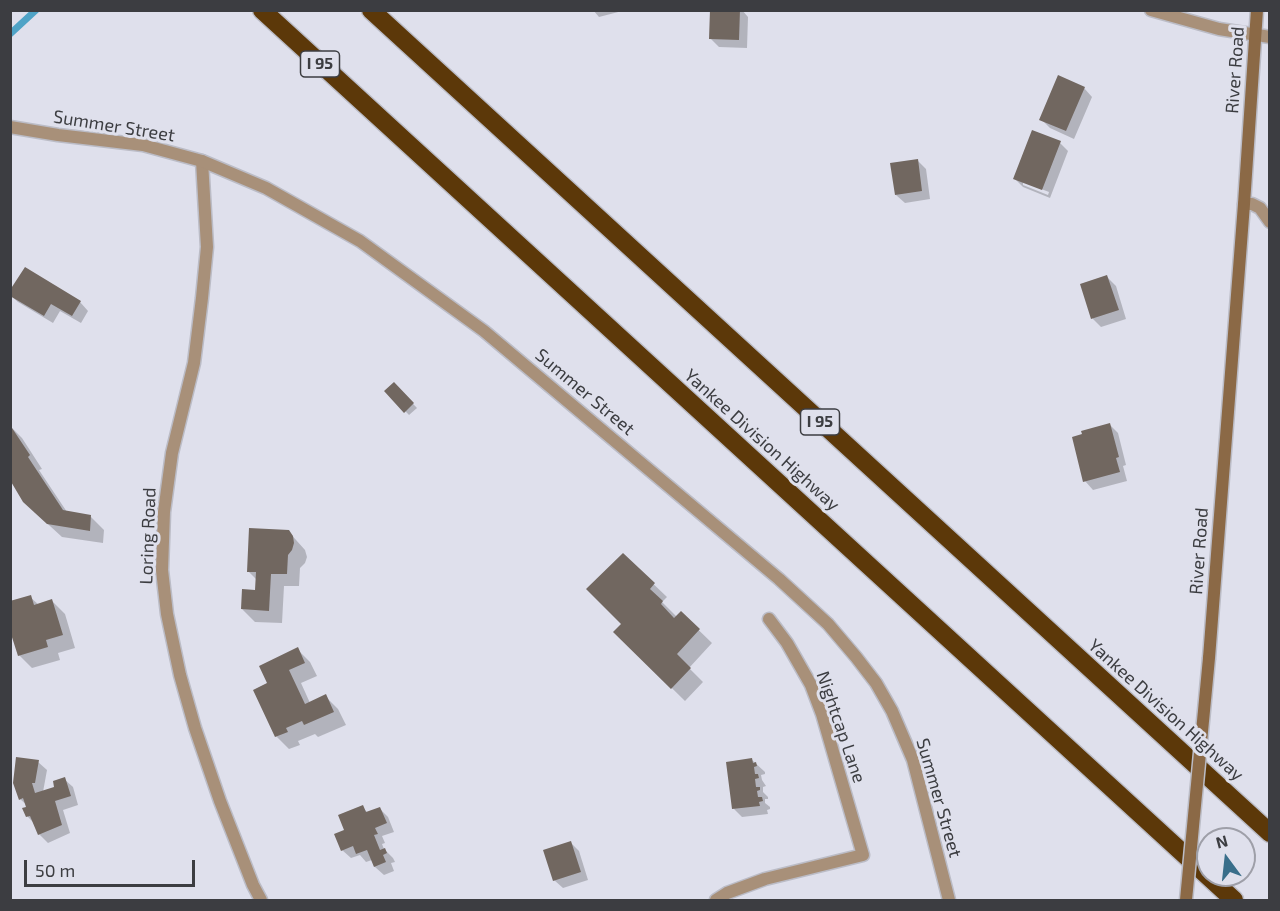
<!DOCTYPE html>
<html>
<head>
<meta charset="utf-8">
<style>
  body { margin:0 }
  #map { position:relative; width:1280px; height:911px; overflow:hidden; background:#dfe0ec; font-family:"Exo 2",sans-serif }
  canvas { display:block }
  .frame { position:absolute; inset:0; border:12px solid #3c3d41; pointer-events:none }
  .north { position:absolute; left:1196px; top:827px; width:60px; height:60px; box-sizing:border-box; background:#dfe0ec; border:2px solid #9e9fa8; border-radius:50%; rotate:345deg; font-size:16px; font-weight:700; line-height:24px; text-align:center; color:#3c3d41 }
  .north::after { content:''; display:block; margin:auto; width:21px; height:27px; background:#396e8a; clip-path:polygon(50% 0,100% 100%,50% 72%,0 100%) }
  .scale { position:absolute; left:24px; top:860px; width:171px; height:27px; box-sizing:border-box; border:3px solid #3c3d41; border-top:0; padding-left:8px; font-size:18px; line-height:21px; white-space:nowrap; color:#3c3d41; -webkit-text-stroke:4px #dfe0ec; paint-order:stroke }
</style>
</head>
<body>
<div id="map">
<canvas width="1280" height="911"></canvas>
<div class="frame"></div>
<div class="north">N</div>
<div class="scale">50 m</div>
</div>
<script>
const ctx = document.querySelector('canvas').getContext('2d');
ctx.lineJoin = 'round';
function fillPath(path, color) { ctx.fillStyle = color; ctx.fill(path, 'evenodd'); }
const poly = rows => new Path2D(rows.map(r => 'M' + r).join(''));
function strokePath(path, color, width, dash) { ctx.strokeStyle = color; ctx.lineWidth = width; ctx.lineCap = dash ? 'butt' : 'round'; ctx.setLineDash(dash || []); ctx.stroke(path); }
function label(font, color, halo, rows, align = 'center') {
  ctx.font = font + ' "Exo 2",sans-serif'; ctx.lineWidth = 6; ctx.setLineDash([]); ctx.textBaseline = 'middle'; ctx.strokeStyle = halo; ctx.fillStyle = color; for (const [text, x, y, turn = 0] of rows) {
    ctx.save(); ctx.translate(x, y); ctx.rotate((+turn || 0) * Math.PI / 180); ctx.textAlign = isNaN(turn) ? turn : align; if (halo) ctx.strokeText(text, 0, 0); ctx.fillText(text, 0, 0); ctx.restore();
  }
}
fillPath(poly([
  [593,10,626,10,599,17],
  [712,10,742,10,748,17,747,48,719,47,710,38],
  [1084,88,1092,97,1074,139,1050,128,1041,119],
  [1060,143,1068,151,1050,198,1023,187,1015,179],
  [1023,182,1049,192,1048,195,1023,185],
  [917,160,926,169,930,199,905,203,896,195],
  [1107,277,1116,286,1126,319,1101,327,1093,319,1082,285],
  [10,295,80,302,88,311,81,323,60,311,53,323,18,302],
  [394,384,417,408,409,415,386,391],
  [1110,425,1118,433,1126,465,1123,466,1127,481,1093,490,1085,481],
  [10,426,22,438,42,469,39,470,67,512,91,517,104,530,103,543,62,537,38,515],
  [288,531,305,550,307,557,305,563,300,568,299,586,284,586,282,623,255,622,242,609,256,591,257,580,248,571],
  [623,555,667,597,662,602,677,617,681,613,712,643,689,668,703,682,685,701,615,632,623,624],
  [30,597,39,605,52,601,65,614,75,648,58,653,60,660,32,668,19,655],
  [297,649,310,662,317,676,301,683,310,703,325,696,338,709,346,725,318,737,315,734,298,741,300,745,289,749,276,736,269,684],
  [752,760,765,772,765,774,761,775,762,780,766,786,763,787,763,792,768,797,768,799,765,799,765,803,770,807,770,809,767,810,768,814,742,817,734,809],
  [38,762,47,770,43,792,56,788,64,779,73,787,78,805,63,810,70,833,48,843,39,834,35,824,28,817,24,809,29,807,20,799],
  [362,807,368,813,380,809,388,817,394,832,382,836,385,843,382,844,384,849,393,858,395,862,391,863,394,871,384,875,375,867,372,860,366,862,360,855,351,858,342,850,346,831],
  [571,843,579,851,588,880,563,888,554,880]
]), '#0003');
strokePath(poly([
  [10,34,36,10]
]), '#4fa3c6', 7);
fillPath(poly([
  [710,10,740,10,739,40,709,39],
  [1058,75,1085,87,1066,131,1039,120],
  [1032,130,1061,141,1042,190,1013,179],
  [918,159,922,191,895,195,890,163],
  [25,267,81,301,72,316,51,304,44,316,10,296,10,290],
  [1107,275,1119,310,1091,319,1080,284],
  [394,382,414,403,404,413,384,391],
  [1110,423,1119,457,1116,458,1120,472,1083,482,1072,437,1082,434,1081,431],
  [10,425,30,455,28,457,63,510,91,515,90,531,47,524,23,502,10,480],
  [249,528,289,530,293,536,294,543,292,550,288,555,287,574,271,574,269,611,241,609,242,589,255,590,256,572,247,572],
  [623,553,655,583,650,589,663,601,661,604,674,618,681,611,700,629,677,654,691,668,671,689,613,632,621,624,586,589],
  [31,595,34,605,52,599,63,635,46,640,48,647,18,656,10,631,10,601],
  [298,647,305,663,289,670,305,704,326,694,334,712,304,725,302,721,286,728,288,732,275,737,253,690,267,683,259,666],
  [16,757,39,760,35,783,32,783,35,793,54,787,53,781,65,777,71,796,55,801,62,825,38,835,30,816,26,817,22,808,26,807,23,798,19,800,13,783],
  [752,758,753,763,756,762,757,766,754,767,755,774,758,774,759,778,755,779,756,787,760,787,760,790,757,791,758,797,762,797,763,801,759,802,760,806,732,809,726,762],
  [363,805,366,812,380,807,387,823,375,828,378,834,374,835,380,850,385,848,387,853,383,855,386,862,374,867,367,850,356,854,353,846,341,851,334,834,344,830,338,815],
  [571,841,581,872,553,881,543,850]
]), '#716760');
const minor = poly([
  [1151,10,1219,29,1270,37],
  [202,161,207,247,202,298,194,363,172,453,164,512,162,570,167,614,180,675,195,728,220,801,253,885,261,900],
  [1244,204,1252,204,1260,208,1270,222],
  [716,900,727,893,765,879,863,855,822,714,811,685,787,643,769,619]
]);
const tertiary = poly([
  [10,127,58,135,143,145,202,161,266,188,360,241,484,331,779,579,828,624,856,657,876,683,892,711,913,760,949,900]
]);
const secondary = poly([
  [1209,658,1244,204,1257,10]
]);
const motorway = poly([
  [262,10,1234,900],
  [371,10,1270,833]
]);
strokePath(minor, '#bbbcc6', 15);
strokePath(tertiary, '#bbbcc6', 15);
strokePath(secondary, '#bbbcc6', 15);
strokePath(motorway, '#bbbcc6', 21);
strokePath(minor, '#a89079', 12);
strokePath(tertiary, '#a89079', 12);
strokePath(secondary, '#8b6946', 12);
strokePath(motorway, '#5c3809', 18);
const secondaryBridge = poly([
  [1186,900,1209,658]
]);
strokePath(secondaryBridge, '#bbbcc6', 15, []);
strokePath(secondaryBridge, '#8b6946', 12);
for (const [x, y, w] of [
  [320,64,39],
  [820,422,39]
]) { const box = new Path2D(); box.roundRect(x - w / 2, y - 13, w, 26, 4.5); ctx.fillStyle = '#dfe0ec'; ctx.fill(box); strokePath(box, '#3c3d41', 1.5); }
label('bold 16px', '#3c3d41', null, [
  ["I 95",320,64],
  ["I 95",820,422]
]);
label('18px', '#3c3d41', '#dfe0ec', [
  ["River Road",1235,70,-86],
  ["Summer Street",114,126,9],
  ["Summer Street",585,392,40],
  ["Yankee Division Highway",762,440,42],
  ["Loring Road",148,536,-88],
  ["River Road",1199,551,-86],
  ["Yankee Division Highway",1166,710,42],
  ["Nightcap Lane",841,727,71],
  ["Summer Street",939,798,74]
]);
</script>
</body>
</html>
